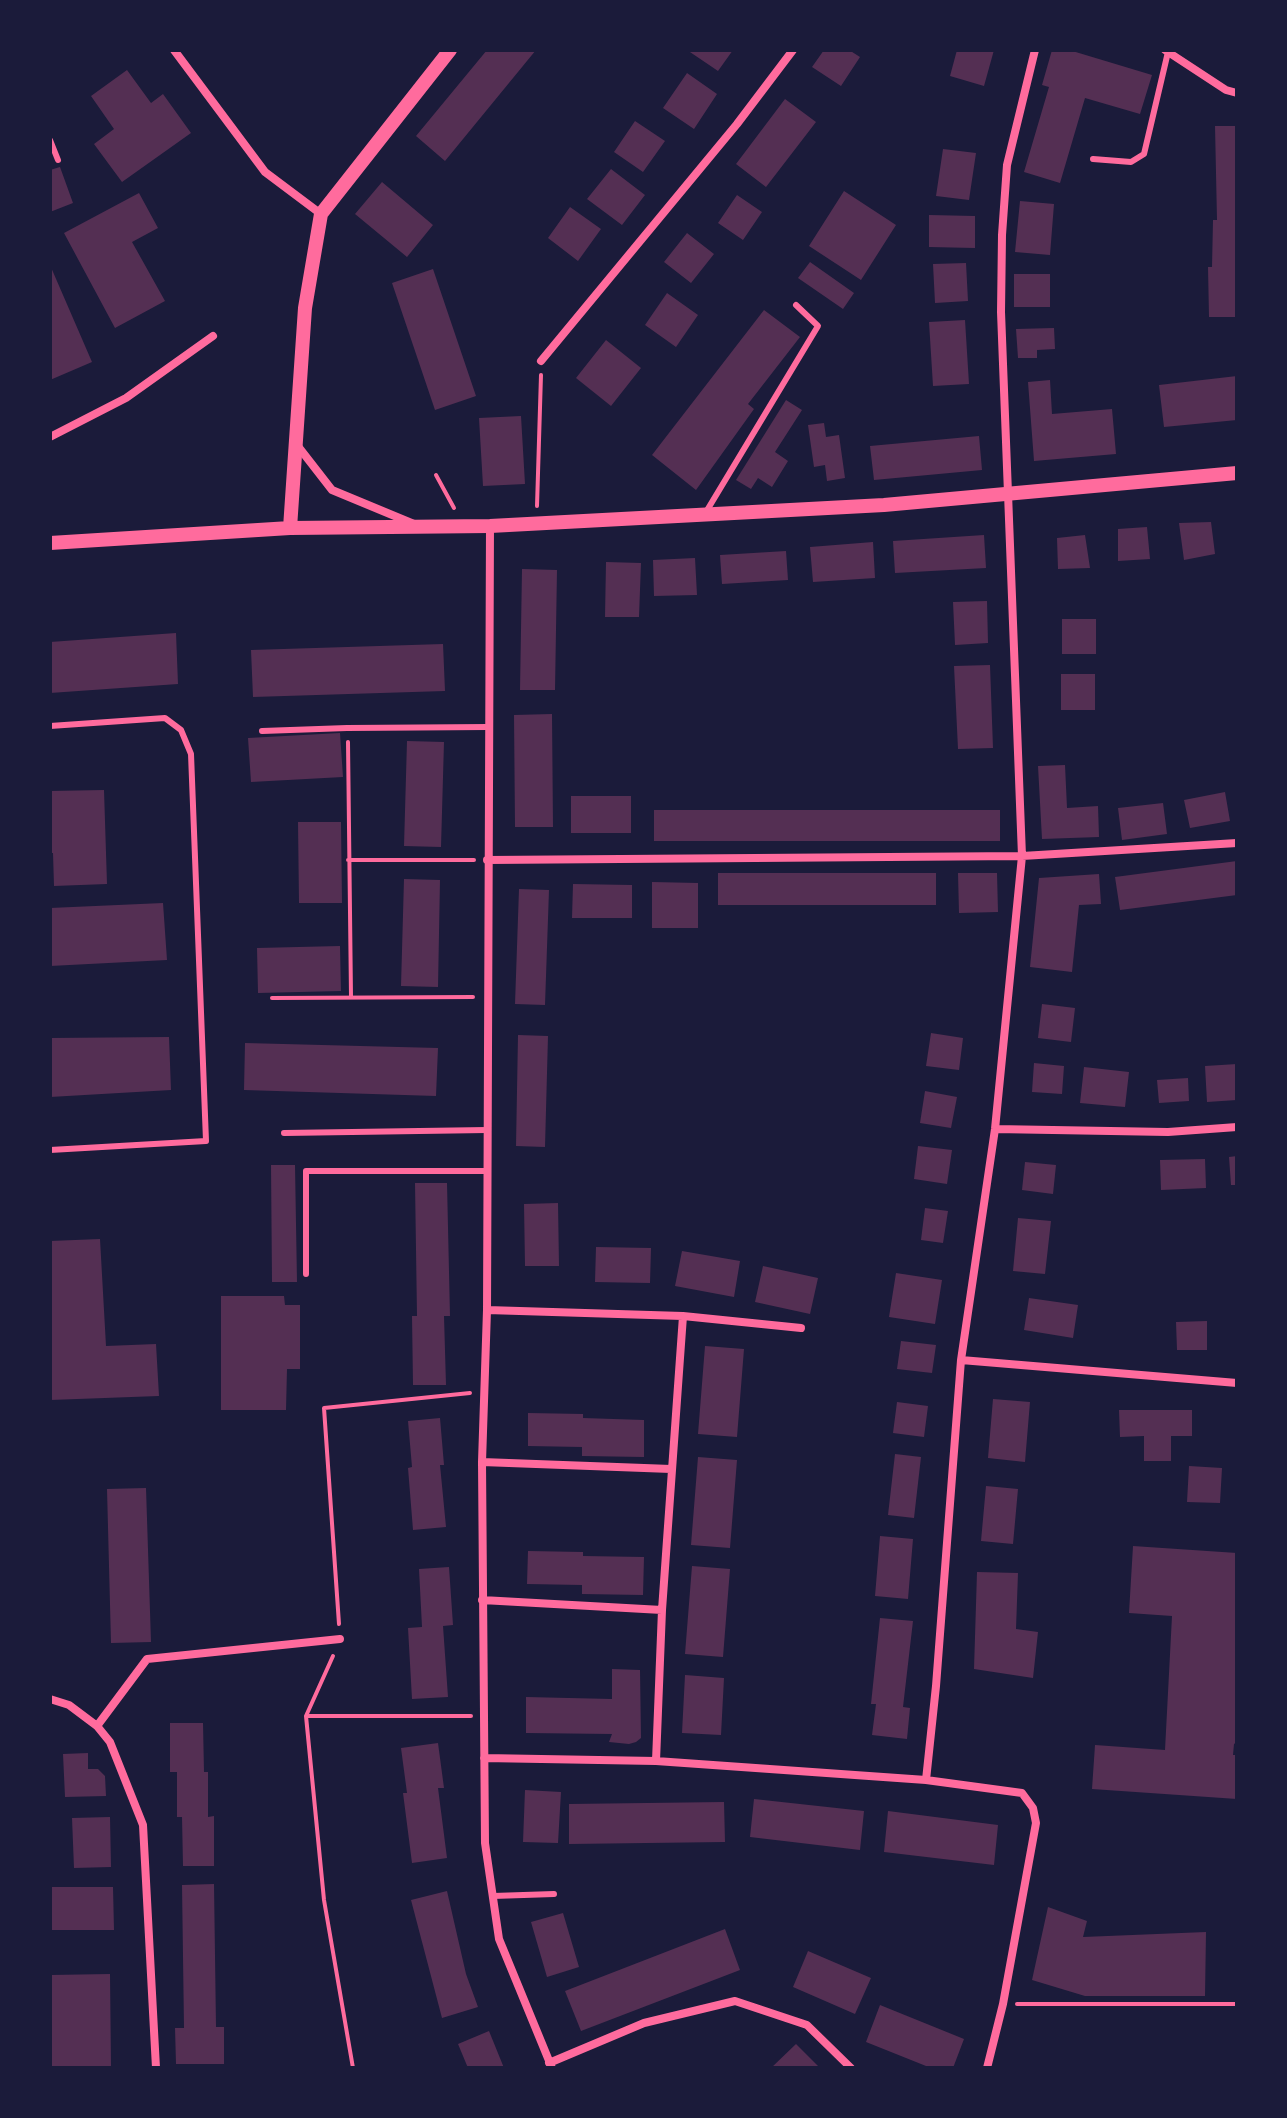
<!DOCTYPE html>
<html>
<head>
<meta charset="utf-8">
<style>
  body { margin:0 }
  #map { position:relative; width:1287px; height:2118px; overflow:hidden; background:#1b1b3a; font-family:"Sofia Sans Condensed",sans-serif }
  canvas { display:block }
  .frame { position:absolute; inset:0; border:52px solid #1b1b3a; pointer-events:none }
</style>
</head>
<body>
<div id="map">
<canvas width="1287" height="2118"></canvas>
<div class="frame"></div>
</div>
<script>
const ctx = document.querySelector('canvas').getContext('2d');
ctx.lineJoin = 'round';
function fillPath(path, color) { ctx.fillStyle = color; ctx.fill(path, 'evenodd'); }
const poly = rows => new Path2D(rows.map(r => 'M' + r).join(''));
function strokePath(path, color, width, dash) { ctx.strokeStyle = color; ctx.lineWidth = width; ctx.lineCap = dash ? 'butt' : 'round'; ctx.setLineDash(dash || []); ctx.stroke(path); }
fillPath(poly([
  [487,50,536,50,445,161,416,136],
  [687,50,733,50,718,71],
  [824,50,849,50,860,57,841,86,812,67],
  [957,50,994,50,984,86,950,76],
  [1052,50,1069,50,1152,75,1140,114,1085,98,1060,183,1024,172,1049,87,1042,85],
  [127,70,151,103,163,94,191,133,122,182,94,144,114,129,91,96],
  [687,73,717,94,694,129,663,108],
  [785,99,816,122,766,187,736,164],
  [635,121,665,141,643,172,614,152],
  [1215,126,1237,126,1237,317,1209,317,1208,267,1212,267,1213,220,1217,220],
  [943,149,976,153,969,200,936,196],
  [60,167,73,203,50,212,50,170],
  [611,169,645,195,622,225,587,199],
  [382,182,433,225,407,257,355,214],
  [844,191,896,225,861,280,809,246],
  [139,193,158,228,132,242,165,301,115,328,64,233],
  [737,195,762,212,743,240,718,223],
  [1020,201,1054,204,1050,255,1015,252],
  [570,207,601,229,578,261,548,238],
  [929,215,975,216,975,248,929,247],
  [687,233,714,254,691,283,664,262],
  [810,262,854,293,843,309,798,278],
  [966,263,968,301,935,303,933,264],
  [50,265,92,362,50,380],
  [433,269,476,396,435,410,392,283],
  [1014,274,1050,274,1050,307,1014,307],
  [667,293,698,315,676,347,645,325],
  [764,310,800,337,748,404,754,409,696,490,652,455],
  [965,320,969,384,933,386,929,322],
  [1054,328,1055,349,1037,350,1037,358,1018,358,1016,329],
  [606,340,641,368,611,406,576,378],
  [1237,376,1237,420,1164,427,1159,385],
  [1050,380,1052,414,1112,409,1116,454,1034,461,1028,382],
  [786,400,802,410,775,452,788,461,772,487,758,478,751,489,736,480],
  [521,416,525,484,483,486,479,418],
  [824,423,826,437,839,435,845,478,827,481,825,465,814,467,808,425],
  [979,436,982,470,874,480,870,446],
  [1211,522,1215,554,1184,560,1179,523],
  [1147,527,1150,559,1118,561,1118,529],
  [984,535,986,568,895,573,893,541],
  [1085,535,1090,568,1058,569,1057,538],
  [873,542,875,578,813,582,810,547],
  [786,551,788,580,722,584,720,555],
  [695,558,697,595,654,596,653,560],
  [606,562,641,563,639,617,605,617],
  [522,569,557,570,555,690,520,690],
  [987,601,988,643,955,645,953,602],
  [1062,619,1096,619,1096,654,1062,654],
  [176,633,178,684,50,693,50,642],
  [443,644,445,691,253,697,251,650],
  [990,665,993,748,958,749,954,666],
  [1061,674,1095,674,1095,710,1061,710],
  [552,714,553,827,515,827,514,715],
  [340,733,343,777,251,782,248,738],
  [407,741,444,742,441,847,404,846],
  [1065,765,1067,808,1098,806,1099,837,1042,839,1038,766],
  [104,790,107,884,54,886,53,853,50,853,50,791],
  [1225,792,1230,821,1190,828,1184,800],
  [571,796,631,796,631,833,571,833],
  [1163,803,1167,834,1122,840,1118,808],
  [654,810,1000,810,1000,841,654,841],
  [298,822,341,822,342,903,299,903],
  [1237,861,1237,895,1120,910,1115,877],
  [718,873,936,873,936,905,718,905],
  [958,873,997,873,998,912,959,913],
  [1099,874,1101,904,1079,905,1072,972,1030,967,1039,878],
  [404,879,440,880,438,987,401,986],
  [652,882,698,883,698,928,652,928],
  [573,884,632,885,632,918,572,918],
  [519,889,549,890,545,1005,515,1004],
  [163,903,167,960,50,966,50,908],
  [340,946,341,991,258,993,257,948],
  [1042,1004,1075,1008,1071,1042,1038,1038],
  [931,1033,963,1038,959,1070,926,1066],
  [518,1035,548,1036,545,1147,516,1146],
  [169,1037,171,1090,50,1097,50,1038],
  [245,1043,438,1048,436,1096,244,1090],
  [1034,1063,1064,1066,1062,1094,1032,1092],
  [1237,1064,1237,1100,1207,1102,1205,1066],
  [1084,1067,1129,1072,1125,1107,1080,1103],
  [1188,1078,1189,1101,1159,1103,1157,1080],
  [925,1091,957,1097,951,1128,920,1123],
  [918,1146,952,1150,947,1184,914,1179],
  [1237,1156,1237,1185,1231,1185,1229,1157],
  [1205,1159,1206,1188,1161,1190,1160,1160],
  [1025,1162,1056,1165,1053,1194,1022,1190],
  [271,1165,295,1165,297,1282,272,1282],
  [415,1183,447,1183,450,1316,444,1316,446,1385,413,1385,412,1316,417,1316],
  [558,1203,559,1266,525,1266,524,1204],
  [925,1208,948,1211,943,1243,921,1240],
  [1018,1218,1051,1221,1045,1274,1013,1271],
  [100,1239,106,1346,156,1344,159,1396,50,1400,50,1241],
  [596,1247,651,1248,650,1283,595,1282],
  [682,1251,740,1261,734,1297,675,1286],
  [763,1266,818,1278,810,1314,755,1302],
  [896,1273,942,1280,935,1324,889,1317],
  [221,1296,284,1296,285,1305,300,1305,300,1369,287,1369,286,1410,221,1410],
  [1029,1298,1078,1305,1073,1338,1024,1330],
  [1207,1321,1207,1350,1177,1350,1176,1322],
  [901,1341,936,1345,932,1373,897,1369],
  [705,1346,744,1349,737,1437,698,1434],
  [993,1399,1030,1402,1025,1462,988,1458],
  [897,1402,928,1406,924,1437,893,1433],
  [1119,1410,1192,1410,1192,1436,1171,1436,1171,1461,1144,1461,1144,1436,1120,1437],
  [528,1413,583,1414,583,1418,644,1420,644,1457,582,1456,582,1447,528,1446],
  [440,1418,444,1465,440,1465,446,1527,413,1530,408,1468,412,1467,408,1421],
  [895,1454,921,1457,914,1518,888,1515],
  [698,1457,737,1460,730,1548,691,1545],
  [1189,1466,1222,1468,1220,1503,1187,1502],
  [986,1486,1018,1489,1013,1544,981,1541],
  [146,1488,151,1642,111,1643,107,1489],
  [880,1536,913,1539,908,1599,875,1596],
  [1133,1546,1237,1553,1237,1742,1234,1744,1233,1755,1237,1755,1237,1799,1092,1789,1095,1745,1165,1750,1172,1616,1129,1613],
  [528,1551,583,1552,583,1556,644,1557,643,1595,582,1594,582,1585,527,1584],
  [692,1566,730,1569,723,1657,685,1654],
  [449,1567,453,1625,443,1626,448,1697,412,1699,408,1628,422,1627,419,1569],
  [977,1572,1018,1573,1016,1629,1038,1632,1033,1678,974,1669],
  [880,1618,913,1621,903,1707,910,1708,907,1739,872,1735,876,1704,871,1704],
  [612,1669,640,1670,641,1738,636,1742,629,1744,609,1742,612,1734,526,1733,526,1697,612,1699],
  [685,1675,724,1678,721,1735,682,1733],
  [170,1723,203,1723,204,1772,208,1772,208,1817,214,1816,214,1866,183,1866,182,1817,177,1817,177,1772,170,1772],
  [438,1743,444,1788,438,1788,447,1858,412,1863,403,1793,407,1793,401,1748],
  [88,1753,88,1769,98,1769,105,1776,106,1796,65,1797,63,1754],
  [525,1790,561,1792,558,1843,523,1842],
  [754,1799,864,1811,860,1850,750,1837],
  [724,1802,725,1842,569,1844,569,1804],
  [888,1811,998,1825,994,1865,884,1852],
  [110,1817,111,1867,74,1868,72,1818],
  [214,1884,216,2027,224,2027,224,2064,176,2064,175,2028,184,2028,182,1885],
  [50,1887,113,1887,114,1930,50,1930],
  [447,1891,466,1974,478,2007,442,2018,411,1900],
  [1048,1907,1087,1921,1083,1937,1206,1932,1205,1996,1085,1996,1032,1980],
  [563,1913,579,1967,547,1977,531,1922],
  [725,1929,740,1970,581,2031,565,1991],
  [808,1951,871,1978,855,2014,793,1987],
  [110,1974,111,2068,50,2068,50,1975],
  [880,2005,964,2039,953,2068,931,2068,866,2042],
  [489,2031,504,2068,468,2068,458,2044],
  [796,2044,820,2068,771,2068]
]), '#542f53');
strokePath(poly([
  [436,475,454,508],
  [537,506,541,375],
  [348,742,351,997],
  [348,860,474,860],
  [272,998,473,997],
  [339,1624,324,1408,470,1393],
  [333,1656,306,1716,324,1900,353,2068],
  [307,1716,471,1716],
  [1017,2004,1237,2004]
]), '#ff6b9d', 4);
strokePath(poly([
  [50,140,58,160],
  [1093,159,1131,162,1144,154,1168,52],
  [706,512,818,326,796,305],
  [50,726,165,718,181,730,191,754,206,1141,50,1150],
  [262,731,347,728,488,727],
  [284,1133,487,1130],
  [306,1274,306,1171,488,1171],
  [493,1896,554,1894]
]), '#ff6b9d', 6);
strokePath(poly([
  [174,50,265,172,321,214],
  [1165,50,1226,90,1237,93],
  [541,361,737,124,793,50],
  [50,437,126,398,213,336],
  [297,445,332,490,414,524],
  [490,526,487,1310,482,1462,485,1843,499,1939,552,2068],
  [487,860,1022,856,1237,843],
  [995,1129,1168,1132,1237,1127],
  [487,1310,683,1316,801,1328],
  [961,1360,1237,1383],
  [482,1462,671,1469],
  [482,1600,662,1610],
  [50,1699,69,1705,97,1726,110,1742,143,1825,156,2068],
  [97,1726,147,1659,340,1639],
  [484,1758,656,1761,926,1780,1022,1793,1033,1808,1036,1823,1003,2004,987,2068],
  [656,1761,662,1610,683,1316],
  [926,1780,936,1686,961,1360,995,1129,1022,856,1001,312,1002,235,1007,165,1035,50],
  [549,2063,644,2023,735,2001,807,2025,851,2068]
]), '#ff6b9d', 8);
strokePath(poly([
  [290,528,305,308,321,214,450,50],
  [50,543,290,528,490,526,884,505,1237,473]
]), '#ff6b9d', 14);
</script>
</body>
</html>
